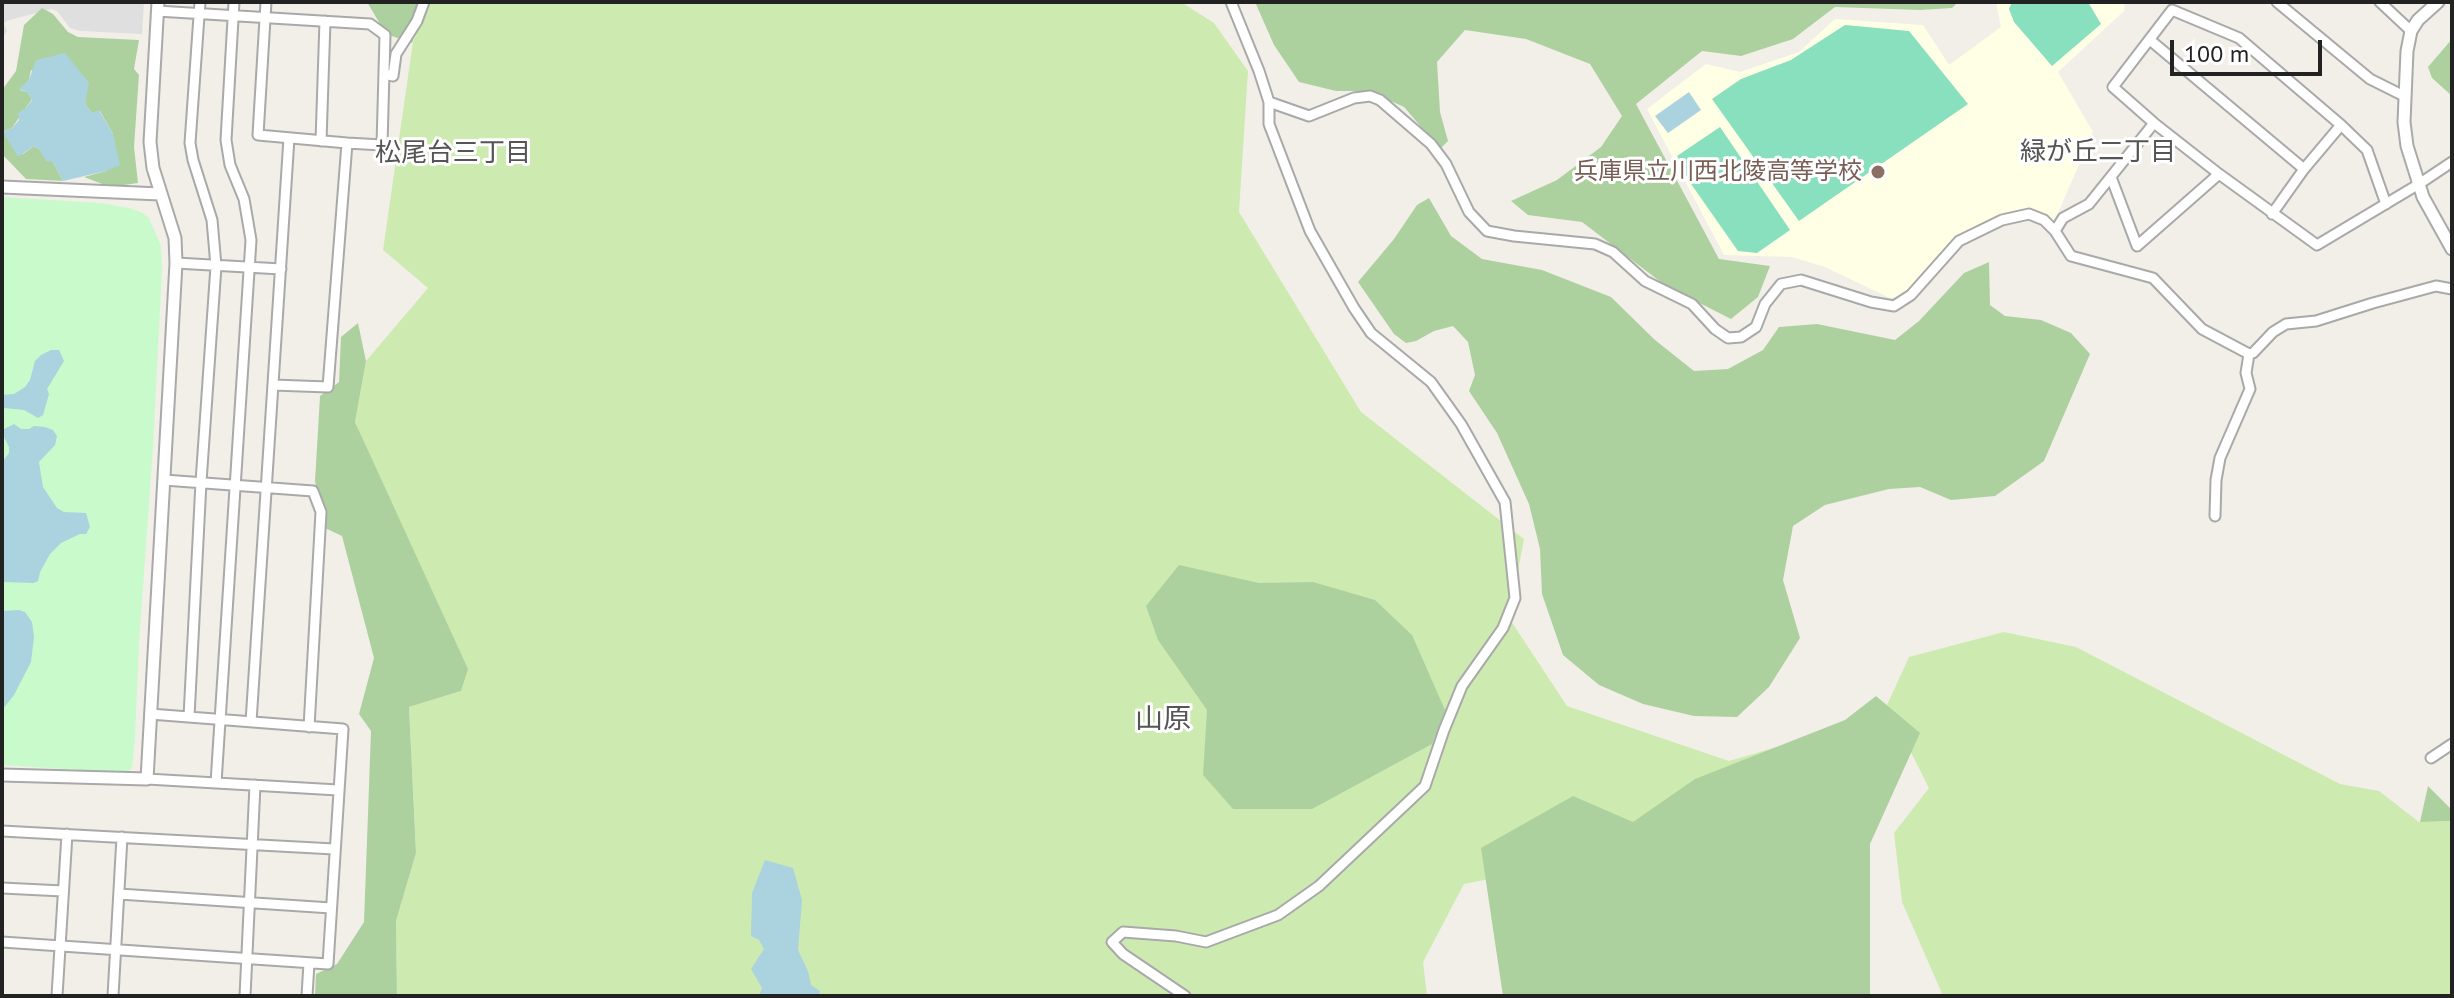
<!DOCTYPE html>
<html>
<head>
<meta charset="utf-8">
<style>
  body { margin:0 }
  #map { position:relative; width:2454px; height:998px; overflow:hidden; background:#f2efe9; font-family:"PT Sans",sans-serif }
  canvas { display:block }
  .frame { position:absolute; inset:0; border:4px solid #222; pointer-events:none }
  .scale { position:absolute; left:2170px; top:40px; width:152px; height:36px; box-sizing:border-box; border:4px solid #222; border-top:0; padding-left:10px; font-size:24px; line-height:28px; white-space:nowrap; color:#222; -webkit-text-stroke:6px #fff; paint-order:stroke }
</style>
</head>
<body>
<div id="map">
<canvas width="2454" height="998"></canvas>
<div class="frame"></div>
<div class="scale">100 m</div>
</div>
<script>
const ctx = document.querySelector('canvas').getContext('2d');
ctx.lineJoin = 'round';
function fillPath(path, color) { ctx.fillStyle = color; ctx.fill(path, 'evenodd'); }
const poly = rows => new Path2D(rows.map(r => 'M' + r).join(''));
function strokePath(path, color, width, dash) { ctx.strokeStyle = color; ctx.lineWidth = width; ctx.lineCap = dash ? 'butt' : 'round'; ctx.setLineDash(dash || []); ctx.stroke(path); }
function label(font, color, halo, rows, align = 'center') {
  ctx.font = font + ' "PT Sans","Noto Sans JP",sans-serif'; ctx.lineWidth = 6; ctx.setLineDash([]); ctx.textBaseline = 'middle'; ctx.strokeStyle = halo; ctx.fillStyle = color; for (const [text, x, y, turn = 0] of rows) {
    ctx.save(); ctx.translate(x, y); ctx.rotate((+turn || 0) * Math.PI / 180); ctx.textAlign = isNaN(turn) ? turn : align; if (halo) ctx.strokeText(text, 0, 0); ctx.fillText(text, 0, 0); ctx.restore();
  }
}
fillPath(poly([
  [2,2,144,2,142,34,80,31,70,28,57,11,51,9,6,21,4,24,7,31,2,39]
]), '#e0dfdf');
fillPath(poly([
  [1996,2,2125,2,2124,11,2058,72,2093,132,2054,222,2038,211,2017,211,1962,235,1906,296,1890,298,1825,267,1792,257,1724,255,1647,109,1706,64,1740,72,1799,52,1835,19,1923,25,1949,65,2001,27]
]), '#ffffe5');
fillPath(poly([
  [428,2,1181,2,1214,23,1248,71,1239,212,1361,412,1524,539,1509,618,1567,706,1729,761,1804,739,1572,863,1464,884,1423,962,1427,996,397,996,396,921,416,853,409,707,461,691,355,421,366,361,428,288,383,250,413,42],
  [2004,632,2076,647,2340,784,2379,791,2419,822,2452,821,2452,996,1943,996,1902,902,1894,833,1929,788,1887,705,1909,657]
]), '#cdebb0');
fillPath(poly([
  [367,2,426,2,412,43,386,34],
  [1255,2,1958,2,1952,8,1920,10,1835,7,1793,39,1741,56,1702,51,1636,104,1719,259,1770,266,1758,297,1731,319,1666,286,1582,222,1528,215,1511,201,1557,180,1601,147,1622,116,1590,64,1526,39,1465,30,1437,62,1440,112,1448,141,1440,149,1404,107,1369,91,1336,91,1299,82,1274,45],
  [42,8,53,14,68,32,78,37,139,40,134,69,139,75,134,147,138,183,110,187,84,177,106,171,113,134,100,111,92,113,85,104,86,94,31,70,29,80,20,90,27,92,32,99,12,128,3,132,23,154,34,146,39,149,53,162,63,181,26,179,2,154,2,90,16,71,24,25],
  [2452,39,2452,96,2432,78,2428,67],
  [1429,198,1451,236,1482,259,1542,270,1611,297,1655,340,1694,371,1728,369,1763,350,1779,327,1817,324,1895,340,1919,321,1964,273,1989,262,1990,305,2005,316,2041,320,2071,333,2090,354,2044,461,1995,496,1951,500,1920,487,1889,489,1825,505,1793,526,1783,580,1800,638,1769,687,1737,717,1694,716,1643,704,1599,685,1563,655,1542,594,1540,549,1529,504,1497,433,1469,391,1475,375,1468,342,1453,326,1434,331,1416,341,1406,343,1394,334,1358,282,1394,239,1417,205],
  [358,323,366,361,355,422,468,669,461,691,409,707,416,853,396,921,397,996,315,996,316,974,337,964,364,922,371,731,359,714,374,658,342,536,325,528,315,481,320,396,339,382,341,337],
  [1179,565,1259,583,1313,582,1375,600,1412,635,1445,710,1432,744,1312,809,1233,809,1203,775,1207,710,1158,640,1146,606],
  [1876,696,1920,733,1870,844,1870,996,1503,996,1481,848,1573,796,1633,822,1695,779,1845,720],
  [2428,786,2452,810,2452,821,2420,822]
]), '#add19e');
fillPath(poly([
  [2,197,101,203,129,208,141,212,149,218,161,246,162,269,153,447,139,643,135,736,132,768,126,773,2,765]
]), '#c8facc');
fillPath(poly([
  [2012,2,2088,2,2101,24,2052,66,2014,22,2009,9],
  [1845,25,1909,31,1968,104,1799,221,1712,99,1741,79,1791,60],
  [1720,127,1790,230,1757,253,1738,251,1689,181,1677,156]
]), '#88e0be');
fillPath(poly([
  [65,53,89,83,85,104,92,113,99,110,113,134,120,165,106,171,63,181,53,162,46,161,39,149,34,146,18,157,3,132,12,128,19,120,18,113,26,108,32,100,27,92,19,89,29,80,36,60],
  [1689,92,1701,110,1668,133,1655,116],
  [51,350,59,350,64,361,47,389,49,394,43,415,38,418,24,410,4,408,2,395,14,394,25,387,30,380,35,361,41,355],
  [14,424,21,429,29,429,34,426,45,427,53,430,57,436,55,445,39,462,43,487,57,508,64,512,86,513,90,527,86,534,80,534,61,543,50,554,40,572,38,581,34,583,2,582,2,462,9,453,9,447,3,435,2,430],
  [19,610,25,612,32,622,34,637,31,662,14,695,2,710,2,611],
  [765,860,793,868,802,900,798,950,808,971,811,985,820,991,819,996,759,996,762,988,751,969,764,949,759,940,751,936,752,893]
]), '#aad3df');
const minor = poly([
  [266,2,258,135,347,143],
  [2277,2,2370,79,2404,96],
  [2380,2,2411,31],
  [157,11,370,24,385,35,382,145,347,143,328,387,273,385],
  [2150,40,2304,169],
  [384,74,393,76,396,54,417,21,424,2],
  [1269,102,1309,116,1354,98,1370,96,1380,100,1431,144,1446,164,1469,212,1487,231,1514,236,1595,244,1613,252,1645,281,1692,304,1715,329,1728,338,1741,337,1756,327,1765,304,1781,284,1801,280,1871,302,1894,306,1911,295,1959,241,2002,220,2029,214,2044,220,2055,231,2071,256,2153,278,2202,329,2249,354],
  [321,141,325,21],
  [2111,177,2137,246,2219,174],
  [2386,204,2367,150,2341,125,2239,38,2172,10,2113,87,2154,123,2219,174,2317,245,2419,184,2452,162],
  [2272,214,2304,169,2341,125],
  [2055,231,2063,218,2089,204,2154,123],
  [176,263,281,269],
  [2249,354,2253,353,2273,332,2286,324,2316,321,2373,303,2436,286,2452,289],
  [164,480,313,491,321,512,309,727],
  [2215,516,2216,480,2220,458,2250,389,2246,373,2249,354],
  [189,717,201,482,216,266,212,220,193,160,190,143,200,2],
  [251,722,289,138],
  [2431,758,2452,744],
  [147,779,338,790],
  [216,783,251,240,244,199,230,165,226,140,234,2],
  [2,831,334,849],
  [2,888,63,891],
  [119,894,331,908],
  [2,942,328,964,343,729,150,714],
  [57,996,67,834],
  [113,996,122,837],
  [245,996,255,785],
  [307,996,309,963],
  [1185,996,1123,954,1112,942,1123,932,1176,936,1206,942,1278,915,1319,886,1425,786,1444,730,1462,686,1503,628,1515,598,1505,502,1461,424,1431,382,1371,333,1354,308,1310,231,1269,124,1269,102,1259,71,1231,2]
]);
const tertiary = poly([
  [2438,2,2418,20,2411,31,2407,51,2404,122,2407,146,2423,197,2452,249],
  [2,187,160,194],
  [2,775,147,779,176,263,175,238,153,168,150,142,158,2]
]);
strokePath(minor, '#a9a9a9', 13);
strokePath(tertiary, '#a9a9a9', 15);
strokePath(minor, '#fff', 9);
strokePath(tertiary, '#fff', 11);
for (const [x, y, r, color] of [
  [1878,172,8,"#8d6e63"]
]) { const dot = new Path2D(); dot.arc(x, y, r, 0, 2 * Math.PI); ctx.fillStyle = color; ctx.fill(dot); strokePath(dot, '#fff', 3); }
label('24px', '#785e54', '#fff', [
  ["兵庫県立川西北陵高等学校",1862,172]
], 'right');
label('26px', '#555', '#fff', [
  ["緑が丘二丁目",2098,153],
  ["松尾台三丁目",453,154]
]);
label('28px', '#555', '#fff', [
  ["山原",1163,720]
]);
</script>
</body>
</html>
